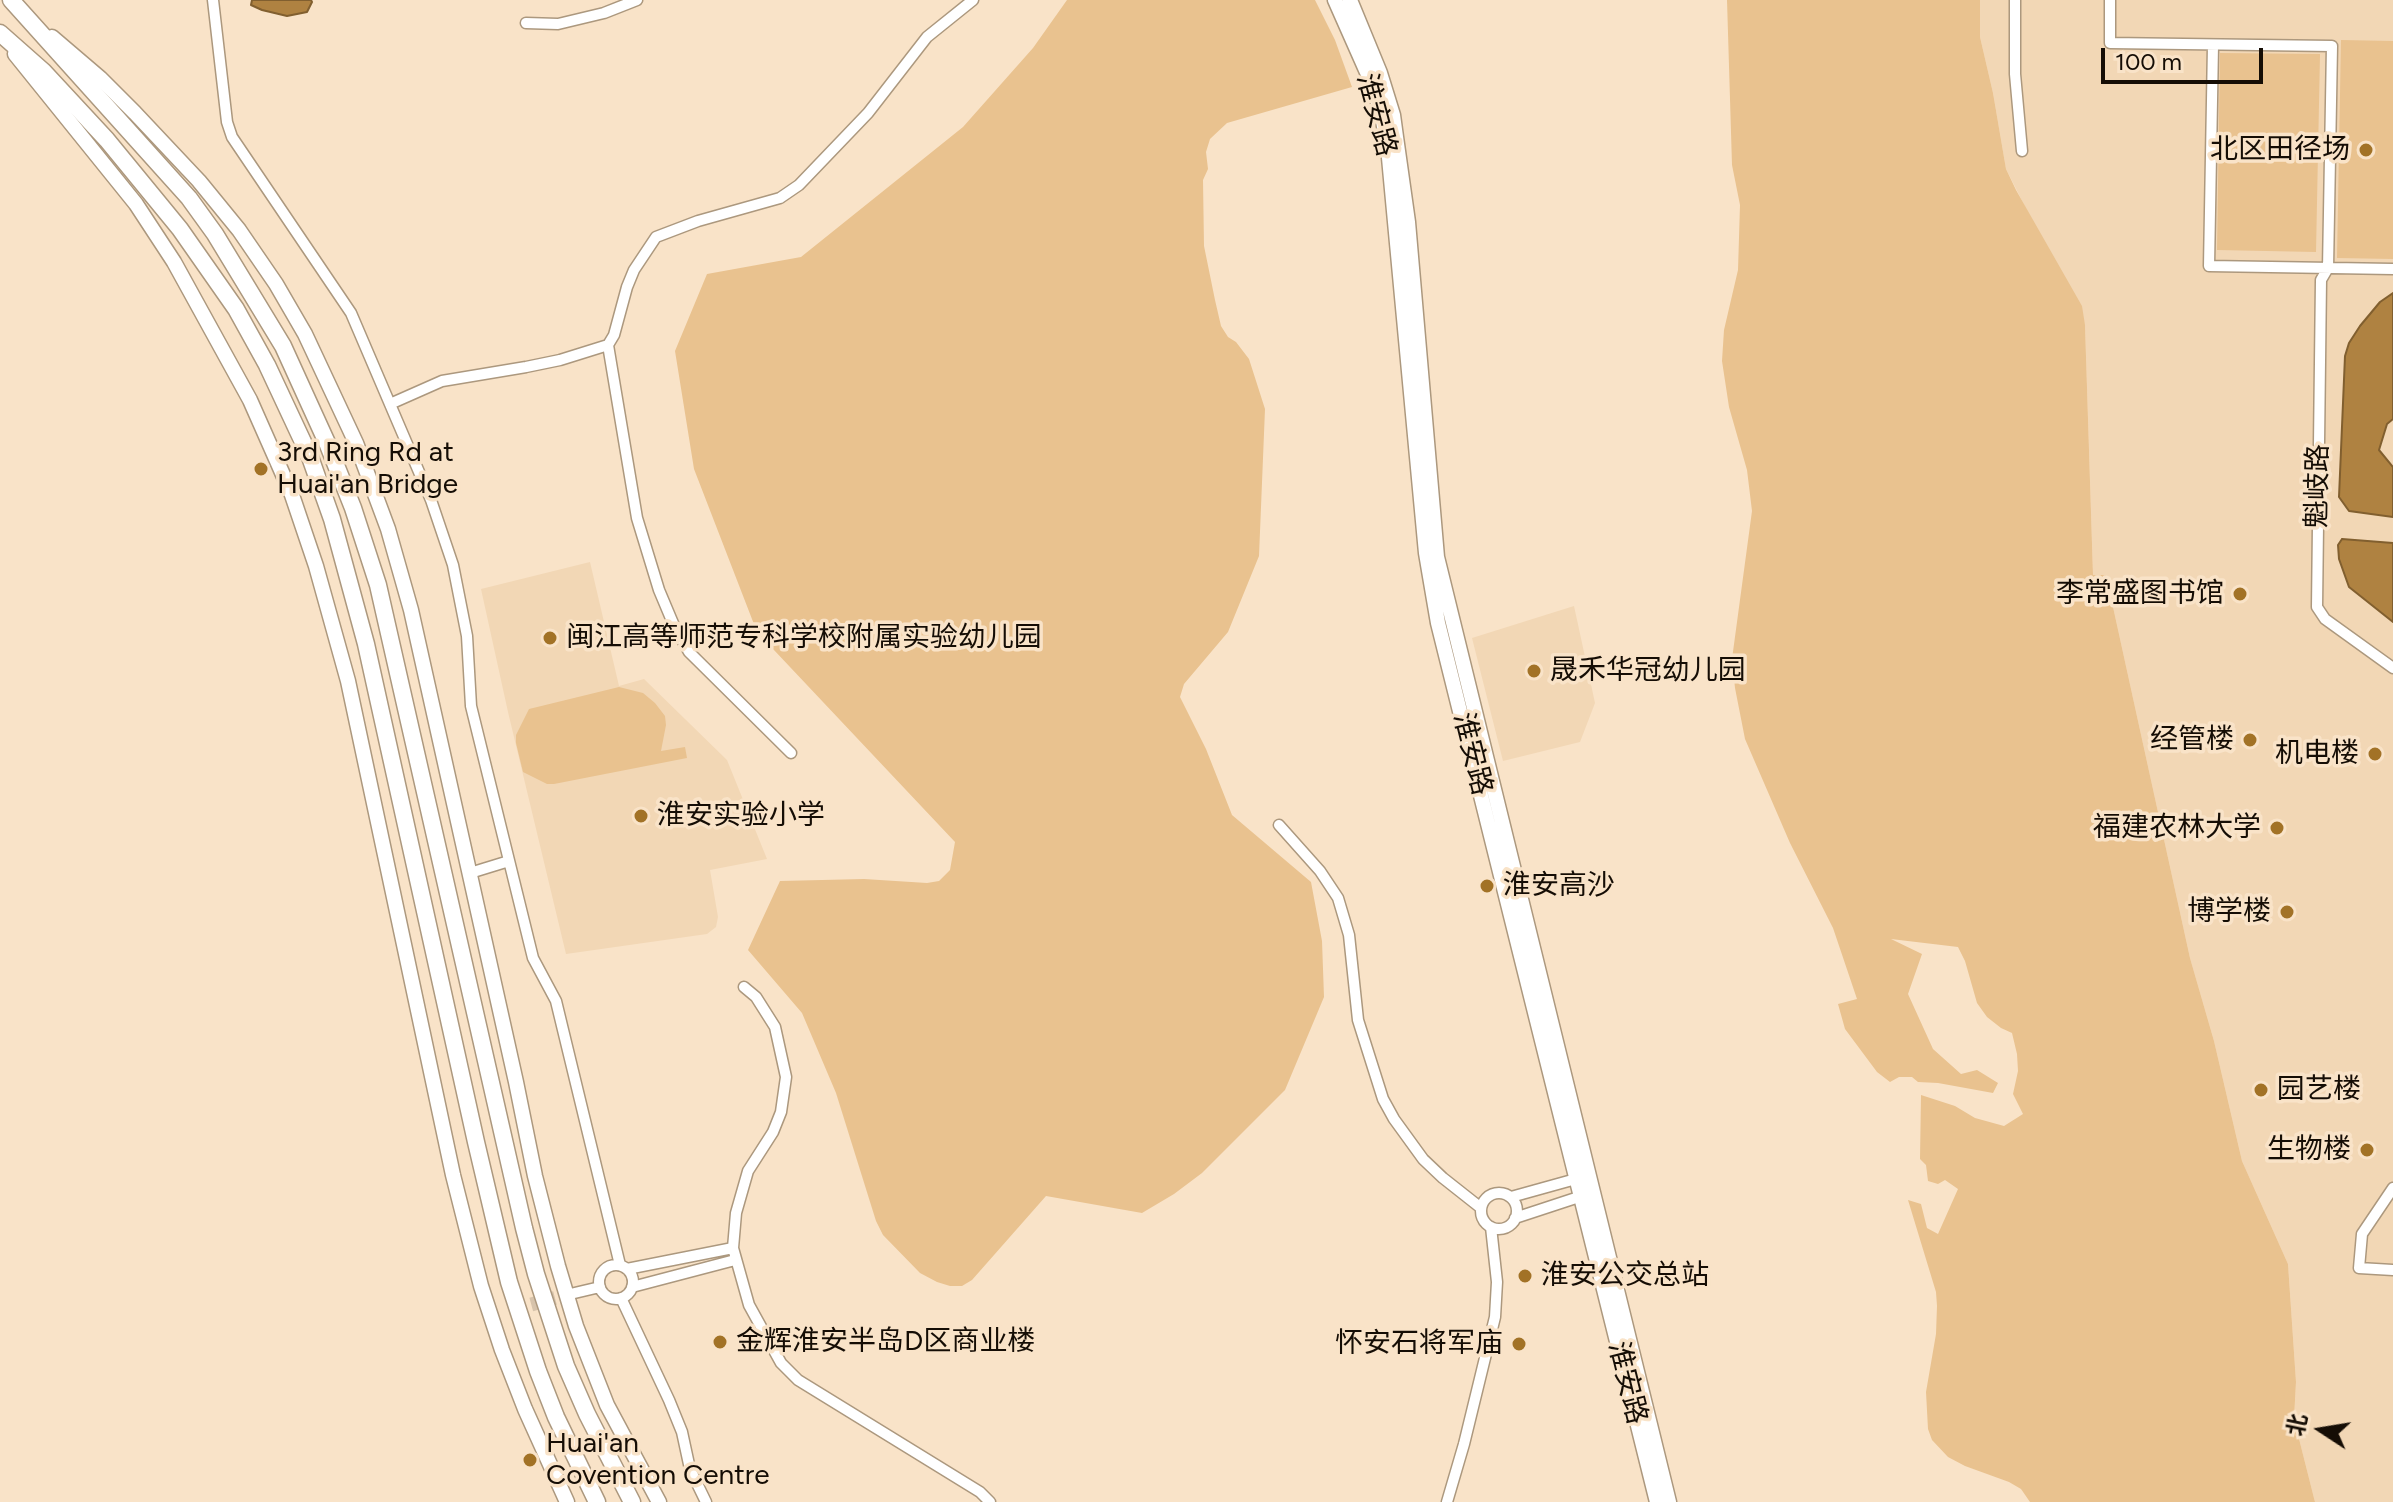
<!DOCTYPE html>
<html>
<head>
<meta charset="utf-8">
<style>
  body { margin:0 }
  #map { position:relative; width:2393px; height:1502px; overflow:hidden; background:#f9e3c8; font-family:Figtree,"Noto Sans SC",sans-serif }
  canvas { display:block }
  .north { position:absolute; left:2281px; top:1390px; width:80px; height:80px; -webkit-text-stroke:6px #f9e3c8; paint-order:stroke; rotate:282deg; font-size:22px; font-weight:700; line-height:32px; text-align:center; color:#150d05 }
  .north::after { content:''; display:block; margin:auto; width:28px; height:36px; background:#150d05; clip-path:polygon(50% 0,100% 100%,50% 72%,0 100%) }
  .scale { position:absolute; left:2101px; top:48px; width:162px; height:36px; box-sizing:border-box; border:4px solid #150d05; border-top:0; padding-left:10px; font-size:24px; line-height:28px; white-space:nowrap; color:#150d05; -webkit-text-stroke:6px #f9e3c8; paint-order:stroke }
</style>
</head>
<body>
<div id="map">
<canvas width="2393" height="1502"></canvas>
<div class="north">北</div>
<div class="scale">100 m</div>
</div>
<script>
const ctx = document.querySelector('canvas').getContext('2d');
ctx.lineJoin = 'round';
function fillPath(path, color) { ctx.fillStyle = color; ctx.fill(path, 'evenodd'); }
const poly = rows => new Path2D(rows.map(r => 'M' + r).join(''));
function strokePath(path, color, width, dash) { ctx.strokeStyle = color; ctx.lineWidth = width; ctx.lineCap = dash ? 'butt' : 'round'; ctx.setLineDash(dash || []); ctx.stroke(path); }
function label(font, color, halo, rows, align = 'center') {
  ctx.font = font + ' Figtree,"Noto Sans SC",sans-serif'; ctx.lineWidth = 7; ctx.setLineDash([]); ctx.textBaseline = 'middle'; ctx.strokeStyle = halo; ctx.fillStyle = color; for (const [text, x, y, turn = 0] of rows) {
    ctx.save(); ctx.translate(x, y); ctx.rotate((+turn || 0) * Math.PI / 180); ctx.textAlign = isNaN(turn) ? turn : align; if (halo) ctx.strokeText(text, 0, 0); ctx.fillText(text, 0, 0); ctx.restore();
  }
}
fillPath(poly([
  [1980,0,2393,0,2393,1502,2315,1502,2294,1419,2296,1382,2288,1264,2242,1161,2214,1041,2190,958,2106,575,2093,575,2085,325,2006,169,1993,93,1980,37],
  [590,562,619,686,644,679,727,760,767,859,710,870,718,917,716,927,707,934,566,954,508,712,481,589],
  [1574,606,1595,703,1580,742,1503,761,1472,638]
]), '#f2d7b5');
fillPath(poly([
  [1067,0,1315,0,1335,40,1352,87,1227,123,1210,139,1206,152,1208,169,1203,180,1204,246,1215,300,1221,326,1228,337,1236,342,1249,359,1265,409,1259,556,1228,632,1184,684,1180,697,1206,749,1232,815,1311,882,1322,941,1324,997,1285,1090,1202,1173,1174,1194,1142,1213,1046,1196,972,1280,962,1286,950,1286,937,1282,920,1273,883,1235,876,1221,836,1093,802,1013,748,950,780,881,864,879,927,883,939,881,950,870,955,842,757,632,694,469,675,351,707,274,801,257,963,127,1033,48],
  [1727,0,1980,0,1980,37,1993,93,2006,169,2016,190,2082,306,2085,325,2093,575,2106,575,2190,958,2214,1041,2242,1161,2288,1264,2296,1382,2294,1419,2315,1502,2030,1502,2021,1489,2009,1482,1965,1466,1948,1457,1932,1440,1928,1429,1926,1392,1936,1334,1937,1306,1936,1292,1908,1200,1921,1204,1927,1228,1938,1234,1958,1189,1945,1180,1938,1184,1928,1181,1926,1165,1920,1159,1921,1095,1955,1106,1975,1118,2004,1126,2023,1114,2013,1094,2018,1071,2017,1054,2012,1033,2001,1028,1987,1017,1977,1003,1965,961,1958,947,1891,939,1922,954,1908,994,1933,1049,1961,1074,1977,1070,1998,1083,1993,1093,1938,1083,1918,1082,1912,1077,1899,1077,1890,1082,1877,1072,1845,1029,1838,1004,1857,999,1833,928,1790,843,1745,739,1735,688,1732,659,1752,511,1747,470,1729,407,1722,361,1724,330,1738,270,1740,205,1732,165],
  [2341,40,2393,41,2393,259,2337,258],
  [2220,53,2320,54,2316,252,2217,250],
  [619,687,643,693,655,703,665,716,666,725,661,751,685,747,687,758,554,784,547,784,523,772,516,743,516,735,529,709]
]), '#e9c28f');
const water = poly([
  [252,0,311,0,312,2,307,12,287,16,262,10,251,5,252,0],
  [2393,293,2393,419,2387,424,2379,450,2393,467,2393,517,2349,511,2339,497,2345,356,2349,343,2360,326,2380,302,2393,293],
  [2342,539,2393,543,2393,622,2349,587,2339,559,2338,545,2342,539]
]);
fillPath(water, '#af8241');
strokePath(water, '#815f2f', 2);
strokePath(poly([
  [511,1310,555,1298]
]), '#d7c3ab', 14, [14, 7]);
const minor = poly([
  [213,0,227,122,232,137,351,313,431,500,453,565,467,636,471,706,533,958,556,1001,620,1265],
  [2015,0,2015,74,2022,151],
  [2110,0,2110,43,2332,46,2328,268],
  [526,23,558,24,604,13,637,0],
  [2213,45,2209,266,2393,269],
  [2328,268,2321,280,2317,607,2325,619,2393,668],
  [390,404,442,381,526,367,560,360,608,345],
  [791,753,689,652,675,628,659,590,637,518,608,345,614,335,627,287,634,270,656,237,698,221,780,198,799,185,868,113,927,37,973,0],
  [1279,825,1320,871,1338,898,1349,935,1358,1020,1383,1099,1394,1119,1423,1159,1443,1178,1481,1208],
  [470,873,509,861],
  [744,987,756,997,775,1027,786,1077,781,1112,773,1132,748,1171,736,1213,733,1248,749,1305,781,1363,798,1380,980,1492,990,1502],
  [2393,1188,2362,1234,2359,1268,2393,1270],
  '1481 1211a18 18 0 1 1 36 0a18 18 0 1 1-36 0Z',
  [1511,1197,1583,1177],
  [1515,1218,1585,1195],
  '599 1282a17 17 0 1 1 34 0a17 17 0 1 1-34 0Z',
  [627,1269,733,1248],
  [632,1287,735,1260],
  [566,1295,600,1287],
  [621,1298,669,1400,682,1432,690,1469,706,1502],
  [1447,1502,1464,1444,1495,1317,1497,1282,1491,1227]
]);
const secondary = poly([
  [1335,0,1370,79,1381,111,1388,147,1426,553,1438,623,1657,1502],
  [1350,0,1380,73,1393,115,1396,137,1408,222,1437,557,1669,1502],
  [52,37,100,78,135,113,199,181,239,230,276,284,305,334,356,443,388,529,411,610,516,1082,535,1176,558,1266,576,1326,607,1405,659,1502],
  [15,54,136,204,174,262,250,400,292,495,316,566,348,681,453,1175,481,1286,502,1350,525,1409,567,1502]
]);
const trunk = poly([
  [11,0,189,198,215,234,283,346,328,445,353,508,378,585,524,1228,536,1274,566,1366,587,1414,632,1502],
  [0,33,43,71,107,140,180,229,236,309,267,365,310,457,332,519,366,644,476,1142,509,1282,538,1371,556,1417,597,1502]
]);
strokePath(minor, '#ac987e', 13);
strokePath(secondary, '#ac987e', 17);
strokePath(trunk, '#ac987e', 19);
strokePath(minor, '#fff', 10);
strokePath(secondary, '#fff', 14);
strokePath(trunk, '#fff', 16);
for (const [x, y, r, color] of [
  [2366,150,8,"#a27226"],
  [261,469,8,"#a27226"],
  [2240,594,8,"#a27226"],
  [550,638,8,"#a27226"],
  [1534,671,8,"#a27226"],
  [2250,740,8,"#a27226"],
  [2375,754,8,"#a27226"],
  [641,816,8,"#a27226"],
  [2277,828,8,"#a27226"],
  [1487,886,8,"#a27226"],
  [2287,912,8,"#a27226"],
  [2261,1090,8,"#a27226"],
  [2367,1150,8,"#a27226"],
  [1525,1276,8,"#a27226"],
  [720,1342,8,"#a27226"],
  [1519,1344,8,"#a27226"],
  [530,1460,8,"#a27226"]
]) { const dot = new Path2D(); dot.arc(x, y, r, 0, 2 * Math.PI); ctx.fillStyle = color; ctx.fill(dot); strokePath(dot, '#f9e3c8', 3); }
label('28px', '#150d05', '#f9e3c8', [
  ["淮安路",1376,115,75],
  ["魁岐路",2318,486,-89],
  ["淮安路",1472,754,76],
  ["淮安路",1627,1383,76]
]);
label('28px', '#150d05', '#f9e3c8', [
  ["北区田径场",2350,150,"right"],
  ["3rd Ring Rd at",277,453],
  ["Huai'an Bridge",277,485],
  ["李常盛图书馆",2224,594,"right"],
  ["闽江高等师范专科学校附属实验幼儿园",566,638],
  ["晟禾华冠幼儿园",1550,671],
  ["经管楼",2234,740,"right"],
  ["机电楼",2359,754,"right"],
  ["淮安实验小学",657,816],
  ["福建农林大学",2261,828,"right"],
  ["淮安高沙",1503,886],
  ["博学楼",2271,912,"right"],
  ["园艺楼",2277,1090],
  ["生物楼",2351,1150,"right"],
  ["淮安公交总站",1541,1276],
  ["金辉淮安半岛D区商业楼",736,1342],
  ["怀安石将军庙",1503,1344,"right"],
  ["Huai'an",546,1444],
  ["Covention Centre",546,1476]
], 'left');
</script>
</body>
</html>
